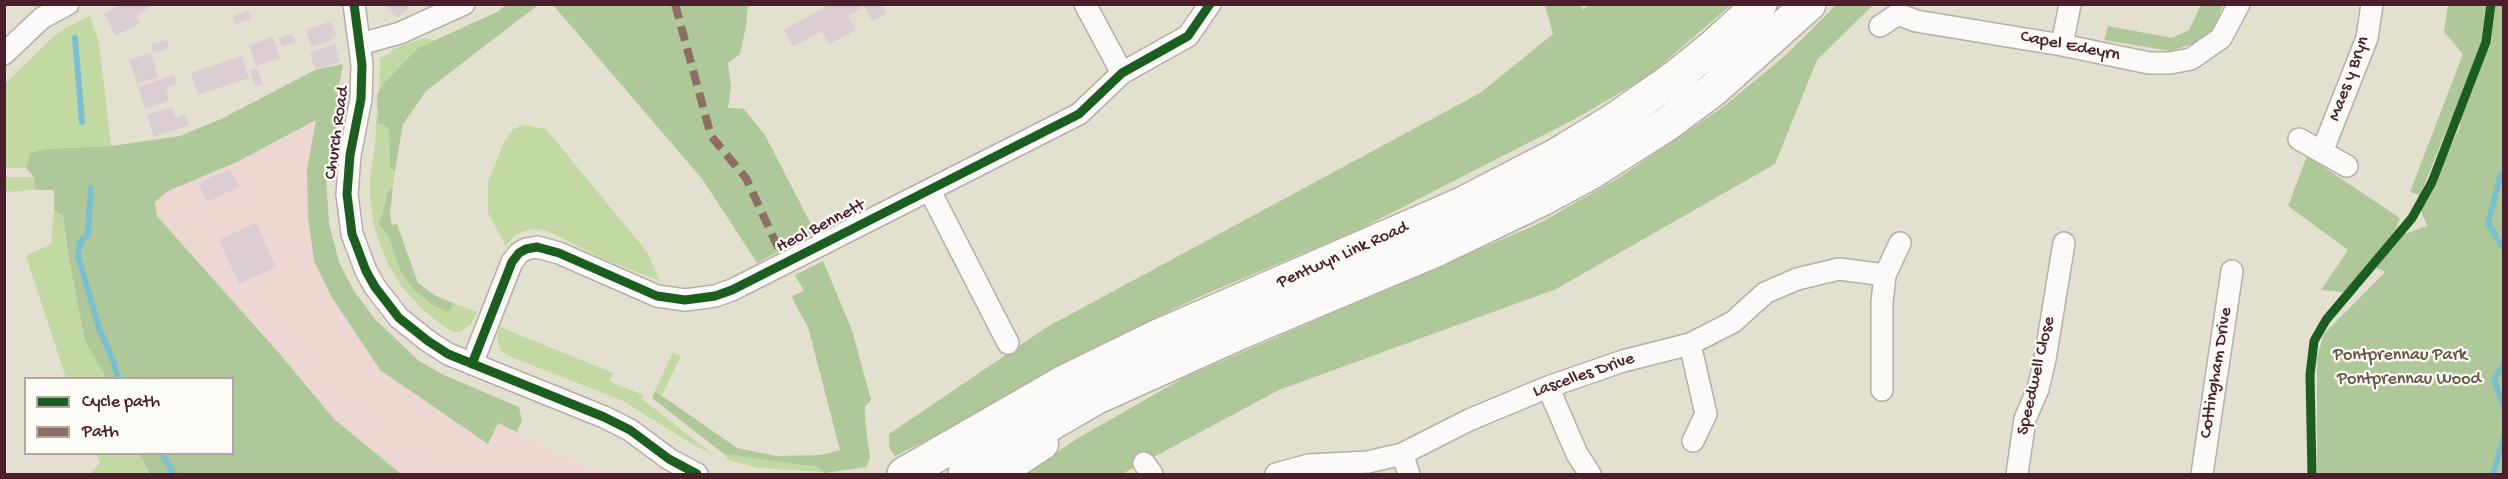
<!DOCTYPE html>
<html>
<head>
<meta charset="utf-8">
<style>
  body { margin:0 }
  #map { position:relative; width:2508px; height:479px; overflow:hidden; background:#e3e0d0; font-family:"Gochi Hand",sans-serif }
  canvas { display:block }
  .frame { position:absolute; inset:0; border:6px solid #4a1f2b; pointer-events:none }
  .legend { position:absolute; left:24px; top:377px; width:210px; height:78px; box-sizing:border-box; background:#fdfcf7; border:2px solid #b5a4a5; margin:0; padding:8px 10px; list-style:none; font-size:18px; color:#4a1f2b }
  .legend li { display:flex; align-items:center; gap:12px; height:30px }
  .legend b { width:30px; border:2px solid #b5a4a5 }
</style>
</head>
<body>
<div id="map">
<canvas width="2508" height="479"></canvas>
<div class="frame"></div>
<ul class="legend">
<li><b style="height:8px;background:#1b5e20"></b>Cycle path</li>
<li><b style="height:8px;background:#8d6e63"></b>Path</li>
</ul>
</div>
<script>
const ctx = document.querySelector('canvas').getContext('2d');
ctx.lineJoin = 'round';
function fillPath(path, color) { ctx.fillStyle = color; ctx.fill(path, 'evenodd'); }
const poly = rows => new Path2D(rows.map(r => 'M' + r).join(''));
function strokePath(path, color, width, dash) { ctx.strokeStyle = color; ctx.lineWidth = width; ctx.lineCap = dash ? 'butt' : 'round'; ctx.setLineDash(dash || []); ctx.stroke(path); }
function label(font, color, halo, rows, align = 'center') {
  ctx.font = font + ' "Gochi Hand",sans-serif'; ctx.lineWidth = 4.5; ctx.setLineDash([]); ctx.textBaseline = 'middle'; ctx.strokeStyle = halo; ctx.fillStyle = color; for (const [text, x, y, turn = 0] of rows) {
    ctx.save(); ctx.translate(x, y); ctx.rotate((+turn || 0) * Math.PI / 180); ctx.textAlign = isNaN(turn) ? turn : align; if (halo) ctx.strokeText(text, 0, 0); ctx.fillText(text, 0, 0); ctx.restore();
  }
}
fillPath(poly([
  [317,120,307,170,308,217,314,261,331,296,380,370,488,443,498,423,603,474,401,474,334,419,279,353,157,216,155,202,168,191,237,162]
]), '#edd7d3');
fillPath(poly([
  [90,16,99,42,111,146,45,149,30,153,26,168,5,168,5,84,53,37,67,27],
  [424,38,434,40,418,48,383,84,379,91,380,58,391,53,393,49],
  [377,108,383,124,389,129,390,167,395,171,393,184,387,194,382,216,400,270,451,309,453,303,477,312,471,324,460,332,453,332,442,325,421,308,402,287,387,262,380,245,373,222,370,198,370,179,375,146],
  [524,125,546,129,647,252,660,281,601,258,548,231,535,229,524,231,515,235,506,246,488,213,488,182,504,142,513,129],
  [5,177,34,177,35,190,5,192],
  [54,210,63,216,67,250,106,378,66,378,26,256,51,244],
  [500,327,613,373,609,381,643,395,642,399,714,455,694,445,623,401,509,356,501,351,499,346,497,337],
  [673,352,681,356,662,395,655,391],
  [96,454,139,454,150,474,90,474,100,463],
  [724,454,817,467,823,472,759,468,728,460]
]), '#c2d9a3');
fillPath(poly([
  [1589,4,1731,5,1647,77,1573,120,1356,231,1201,296,1067,361,938,435,895,456,889,447,889,434,1047,327,1480,93,1553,34,1545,5,1581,5,1583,10],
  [506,5,538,5,426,91,403,124,395,171,390,167,389,129,383,124,377,123,379,112,377,108,377,95,383,84,418,48,497,12],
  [553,5,748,5,746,26,740,54,728,63,731,87,728,108,744,109,765,135,815,232,757,263,703,180],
  [1836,5,1873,5,1817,60,1775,164,1556,289,1279,390,1122,474,1025,474,1078,438,1185,377,1540,223,1620,177,1723,107,1787,54],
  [2201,5,2223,5,2213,31,2192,44,2170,51,2104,40,2108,26,2172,38,2189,30],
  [2448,5,2503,5,2503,474,2317,474,2317,357,2324,334,2385,272,2369,264,2343,292,2321,290,2348,250,2288,206,2307,156,2400,218,2395,232,2402,235,2427,226,2421,211,2461,124,2451,119,2420,195,2410,192,2463,54,2444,32],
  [343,64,337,95,340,102,339,113,326,176,329,223,339,262,354,291,375,319,419,361,444,375,519,407,522,421,517,432,498,423,488,444,380,370,331,296,314,261,308,217,307,170,316,120,237,162,168,191,155,202,157,216,279,353,334,419,401,474,150,474,139,454,232,454,232,378,106,378,85,340,68,253,63,216,54,210,54,190,35,190,34,177,26,168,30,153,45,149,111,146,180,136,221,119,315,70],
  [393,184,390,215,392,225,397,224,418,283,436,296,453,303,451,309,447,312,433,305,413,289,400,270,389,238,378,222,382,216,387,194],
  [823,261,852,330,871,400,865,406,865,420,870,458,866,467,825,473,817,467,724,454,652,398,655,391,737,448,776,456,821,455,840,450,808,327,795,304,792,296,804,291,795,275]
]), '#afc89a');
strokePath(poly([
  [75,38,82,122],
  [2504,172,2500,176,2488,224,2504,249],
  [91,188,88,234,80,243,78,256,99,328,113,360,118,378],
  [2504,365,2494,379,2504,408],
  [162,454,174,474],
  [2493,474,2504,437]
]), '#7bc0cf', 6);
fillPath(poly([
  [120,4,153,4,136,18,140,23,116,36,104,14],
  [384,4,412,4,398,18],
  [830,4,860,4,862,8,848,16,856,30,829,44,822,31,793,47,784,30],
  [863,4,882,4,887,13,872,21],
  [249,11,251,19,235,24,233,16],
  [331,21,336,35,331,36,333,40,311,47,306,30],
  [292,34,295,42,282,47,279,38],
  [273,37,280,58,256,66,249,45],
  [167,40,169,48,153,53,151,44],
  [335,44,340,62,315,70,310,52],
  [151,53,158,77,137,84,129,60],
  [242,56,249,78,198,95,191,73],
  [257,68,263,84,255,86,250,70],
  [174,75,177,85,166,88,169,101,145,109,138,87],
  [172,107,175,118,185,115,189,125,154,137,147,115],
  [230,169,239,187,207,202,198,183],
  [256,223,276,267,239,284,219,240]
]), '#dbced2');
const street = poly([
  [354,4,362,65,361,99,350,155,347,194,352,234,366,271,375,287,399,318,428,341,448,354,604,417,630,430,669,459,697,474],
  [1085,4,1122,73],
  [1880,26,1898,14,1916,21,2062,45,2149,63,2170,63,2191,59,2221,38,2239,4],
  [360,44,400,33,464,4],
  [2062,45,2070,4],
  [4,54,42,18,68,4],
  [2299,139,2347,166],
  [2322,152,2367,38,2372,4],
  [930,191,1008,343],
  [1690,344,1706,414,1693,441],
  [472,364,512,262,519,253,526,249,537,247,559,253,657,296,685,300,715,296,732,290,1079,114,1122,73,1188,36,1210,4],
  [1548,387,1577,454,1590,474],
  [1882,390,1882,302,1885,275,1900,243],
  [1402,454,1409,474],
  [1144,463,1152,474],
  [1276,474,1309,465,1368,462,1402,454,1469,420,1548,387,1623,361,1690,344,1733,322,1765,293,1797,279,1839,269,1885,275],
  [2017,474,2025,419,2038,389,2045,359,2064,243],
  [2202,474,2232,271]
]);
const secondary = poly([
  [998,474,1043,444]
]);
const primary = poly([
  [904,474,1064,382,1154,338,1460,205,1555,156,1614,120,1673,79,1714,46,1760,4],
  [965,474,1095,398,1239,333,1438,249,1542,199,1590,173,1667,124,1714,89,1809,4]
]);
strokePath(street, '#b5afa6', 24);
strokePath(secondary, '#b5afa6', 33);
strokePath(primary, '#b5afa6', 36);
strokePath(street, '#fbfaf8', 21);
strokePath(secondary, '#fbfaf8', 30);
strokePath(primary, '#fbfaf8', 33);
strokePath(poly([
  [675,4,711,136,746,178,781,254]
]), '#8d6e63', 8, [15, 8]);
strokePath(poly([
  [354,4,362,65,361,99,350,155,347,194,352,234,366,271,375,287,399,318,428,341,448,354,604,417,630,430,669,459,697,474],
  [472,364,512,262,519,253,526,249,537,247,559,253,657,296,685,300,715,296,732,290,1079,114,1122,73,1188,36,1210,4],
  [2312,474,2310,375,2314,341,2326,320,2412,218,2432,182,2486,42,2491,4]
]), '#1b5e20', 9);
label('18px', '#4a1f2b', '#fdfcf7', [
  ["Capel Edeyrn",2070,47,11],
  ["Maes y Bryn",2350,79,-70],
  ["Church Road",338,133,-82],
  ["Heol Bennett",821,227,-27],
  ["Pentwyn Link Road",1343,256,-24],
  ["Cottingham Drive",2217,373,-81],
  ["Lascelles Drive",1584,376,-19],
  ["Speedwell Close",2037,376,-77]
]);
label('18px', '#654', '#fdfcf7', [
  ["Pontprennau Park",2400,356],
  ["Pontprennau Wood",2409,380]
]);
</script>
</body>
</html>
